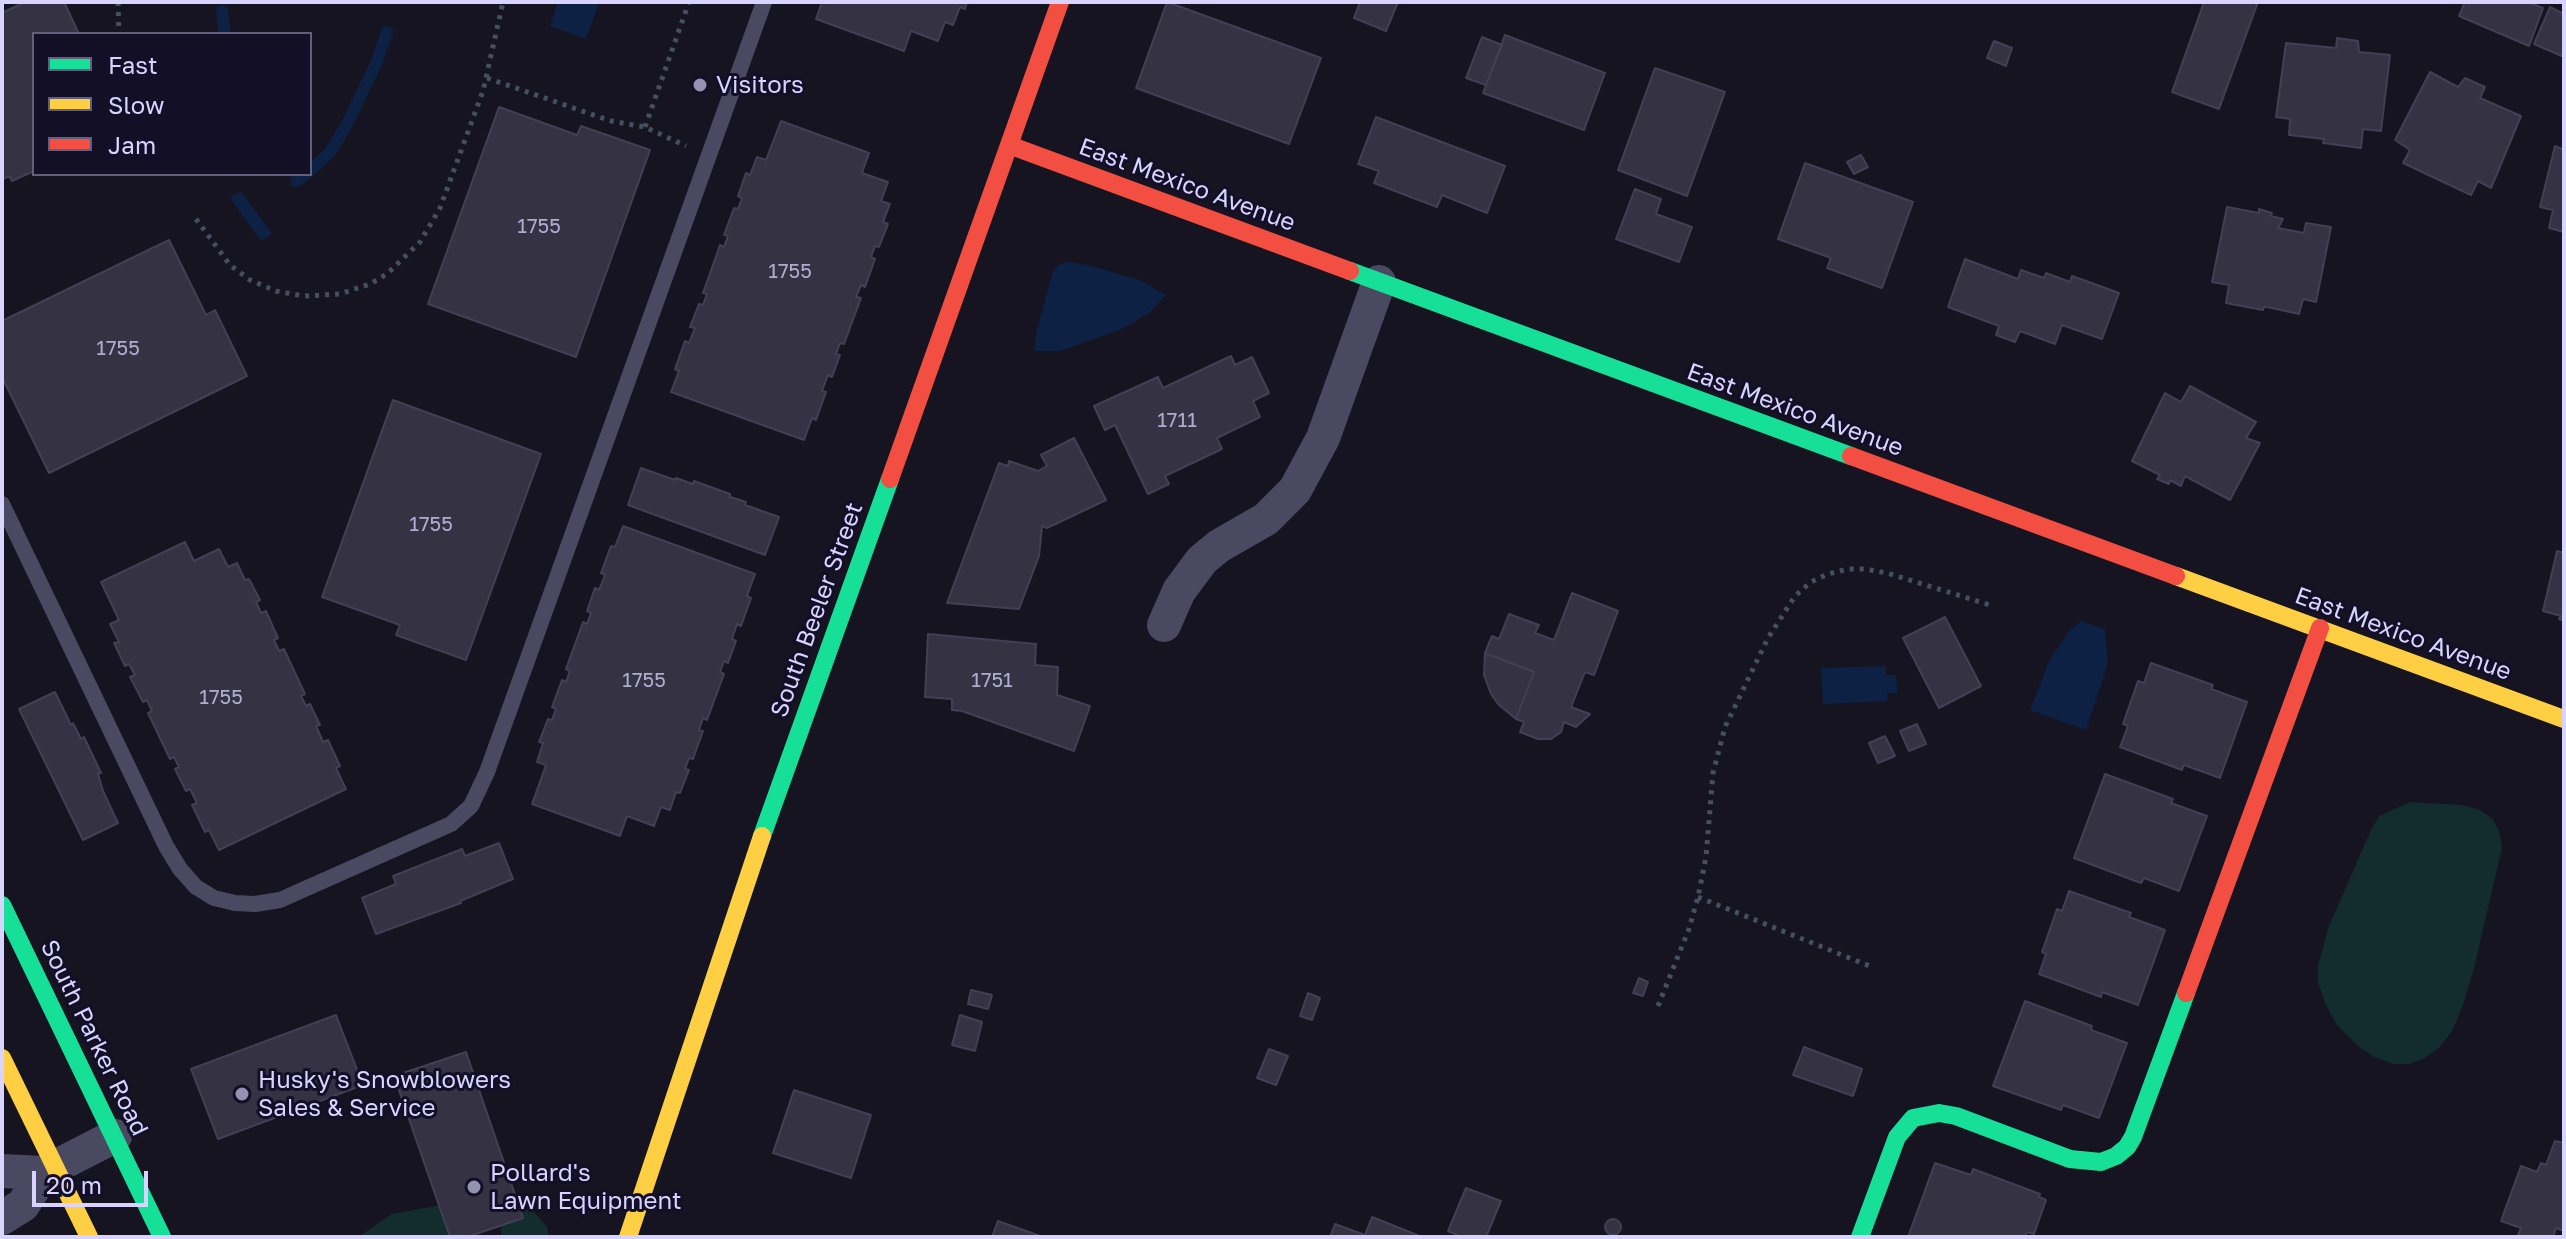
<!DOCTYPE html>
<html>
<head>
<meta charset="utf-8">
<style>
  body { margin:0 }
  #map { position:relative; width:2566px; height:1239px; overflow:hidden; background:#161421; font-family:"Golos Text",sans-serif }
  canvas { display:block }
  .frame { position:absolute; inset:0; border:4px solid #d9d4ff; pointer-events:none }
  .legend { position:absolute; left:32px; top:32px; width:280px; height:144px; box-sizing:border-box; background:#130f26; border:2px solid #625e7d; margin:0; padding:10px 14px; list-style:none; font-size:24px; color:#d9d4ff }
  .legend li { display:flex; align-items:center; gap:16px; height:40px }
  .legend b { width:40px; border:2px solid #625e7d }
  .scale { position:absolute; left:32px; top:1171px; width:116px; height:36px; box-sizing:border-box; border:4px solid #d9d4ff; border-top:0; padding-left:10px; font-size:24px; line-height:28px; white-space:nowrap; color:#d9d4ff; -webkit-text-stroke:6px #130f26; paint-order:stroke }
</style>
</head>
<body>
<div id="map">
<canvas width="2566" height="1239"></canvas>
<div class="frame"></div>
<ul class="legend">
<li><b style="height:10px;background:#16e098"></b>Fast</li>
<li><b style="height:10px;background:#ffcf43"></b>Slow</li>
<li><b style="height:10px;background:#f24e42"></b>Jam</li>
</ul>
<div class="scale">20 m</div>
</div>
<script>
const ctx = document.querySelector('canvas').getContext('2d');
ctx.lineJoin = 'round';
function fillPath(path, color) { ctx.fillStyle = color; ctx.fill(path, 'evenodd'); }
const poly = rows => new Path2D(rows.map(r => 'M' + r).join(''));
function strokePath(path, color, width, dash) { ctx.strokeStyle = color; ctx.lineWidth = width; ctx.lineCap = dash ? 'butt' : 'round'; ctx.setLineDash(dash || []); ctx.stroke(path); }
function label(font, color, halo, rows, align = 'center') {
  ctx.font = font + ' "Golos Text",sans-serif'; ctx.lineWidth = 6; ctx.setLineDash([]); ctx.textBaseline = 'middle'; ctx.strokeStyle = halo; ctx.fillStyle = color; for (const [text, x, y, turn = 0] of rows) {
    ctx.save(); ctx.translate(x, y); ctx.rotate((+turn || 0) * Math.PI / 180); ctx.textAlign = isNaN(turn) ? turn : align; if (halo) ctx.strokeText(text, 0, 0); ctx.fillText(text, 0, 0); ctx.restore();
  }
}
fillPath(poly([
  [2410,802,2462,805,2480,810,2492,818,2499,831,2502,848,2474,968,2463,1005,2452,1031,2440,1047,2423,1059,2409,1064,2394,1064,2374,1057,2359,1047,2337,1025,2325,1003,2318,983,2318,965,2329,926,2371,830,2379,816],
  [447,1204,469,1223,471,1237,358,1237,392,1214],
  [509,1206,533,1211,547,1227,549,1237,501,1237,502,1213]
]), '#132c2d');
fillPath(poly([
  [558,2,599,2,586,39,550,26],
  [241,191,272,234,261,241,230,198],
  [1068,262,1088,265,1140,280,1166,295,1148,314,1122,329,1060,351,1034,351,1037,329,1053,271,1060,264],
  [2081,621,2105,629,2108,664,2086,730,2030,710,2050,659,2069,631],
  [1886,666,1886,675,1896,675,1897,693,1887,693,1887,701,1823,704,1821,668]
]), '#0d2144');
strokePath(poly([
  [222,11,225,34],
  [310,171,330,152,345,128,376,64,387,32],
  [296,181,306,174]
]), '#0d2144', 12);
const building = poly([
  [25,2,64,2,79,34,34,34,34,171,12,181,9,176,2,180,2,13,25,2],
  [822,2,967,2,965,9,960,7,953,25,945,22,938,41,911,31,904,51,816,19,822,2],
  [1167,2,1321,58,1289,144,1136,88,1167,2],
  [1360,2,1398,2,1386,31,1354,18,1360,2],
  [2204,2,2258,2,2219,109,2172,92,2204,2],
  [2465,2,2527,2,2543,8,2529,46,2459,16,2465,2],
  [2550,7,2564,14,2564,57,2534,44,2550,7],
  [1505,35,1605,73,1584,130,1483,93,1505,35],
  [1482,37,1502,45,1486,85,1466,78,1482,37],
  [2337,38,2358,41,2359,52,2390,55,2381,131,2363,129,2361,148,2323,143,2324,139,2289,135,2290,119,2276,117,2286,43,2336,48,2337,38],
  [1994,41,2012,48,2006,66,1987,58,1994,41],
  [1655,68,1725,92,1687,196,1618,170,1655,68],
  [2430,72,2458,87,2465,78,2485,87,2480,98,2521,116,2491,188,2478,181,2471,195,2403,163,2410,150,2395,140,2430,72],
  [499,107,577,135,581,126,650,150,576,357,428,304,499,107],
  [1376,117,1505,166,1487,213,1442,195,1437,207,1374,183,1379,171,1358,164,1376,117],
  [781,121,869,153,862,173,888,182,881,201,890,204,883,222,888,224,879,247,875,246,871,257,875,259,865,287,861,285,856,297,861,298,844,344,840,343,836,354,840,355,832,377,828,375,822,391,826,392,816,420,812,418,804,440,671,392,679,371,675,369,685,341,689,343,695,328,690,327,699,304,703,305,707,294,703,293,720,245,724,247,728,236,724,235,734,208,738,209,742,198,738,196,746,173,750,175,757,157,766,160,781,121],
  [2555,146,2564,150,2564,232,2549,228,2553,210,2540,207,2555,146],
  [1861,155,1868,167,1854,174,1847,162,1861,155],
  [1805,163,1913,202,1882,288,1827,268,1831,258,1778,239,1805,163],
  [1635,189,1661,199,1656,214,1692,227,1679,262,1616,239,1635,189],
  [2227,207,2259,213,2259,209,2272,213,2271,216,2283,219,2278,228,2304,233,2306,223,2331,227,2316,302,2303,299,2299,314,2267,307,2264,307,2263,310,2226,303,2229,285,2212,282,2227,207],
  [169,240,206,315,215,310,247,376,49,473,2,377,2,321,169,240],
  [1965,259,2018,279,2021,270,2044,278,2046,273,2070,282,2072,276,2119,293,2102,339,2062,325,2055,344,2020,331,2015,342,1996,335,1999,326,1948,307,1965,259],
  [1231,356,1235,365,1252,357,1269,393,1253,401,1260,417,1217,438,1222,449,1165,476,1169,484,1148,494,1115,425,1105,430,1094,406,1158,377,1163,388,1231,356],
  [2190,386,2256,422,2246,438,2260,443,2230,500,2185,476,2181,486,2170,480,2169,484,2157,479,2160,475,2132,461,2165,393,2181,402,2190,386],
  [393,400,541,454,466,660,396,635,400,625,322,597,393,400],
  [1074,438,1106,500,1047,528,1042,526,1039,556,1019,609,947,603,999,463,1008,466,1009,461,1038,471,1047,466,1041,455,1074,438],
  [641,468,675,480,676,478,693,484,694,481,730,494,730,497,746,502,745,505,779,517,765,555,628,505,641,468],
  [623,526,755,574,747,596,751,598,741,626,737,624,732,639,736,641,728,663,724,661,720,672,724,674,707,720,703,718,699,730,703,731,693,759,689,758,685,769,689,770,680,793,676,792,670,810,661,807,654,826,627,816,620,836,532,804,546,765,537,762,543,743,539,742,548,719,552,720,556,709,552,707,562,680,566,682,570,671,566,669,583,622,587,624,591,613,587,611,595,588,599,590,605,575,601,573,611,546,615,547,623,526],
  [185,542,194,561,219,549,228,567,237,563,245,580,249,579,260,600,256,602,261,613,266,611,278,638,274,640,279,651,284,649,305,694,301,696,306,706,310,704,320,725,316,726,323,742,328,740,340,766,336,768,346,789,219,850,209,830,205,832,192,805,197,803,190,789,186,791,175,769,179,767,174,757,170,759,148,713,152,711,147,700,143,702,130,677,135,675,129,664,125,666,114,643,119,642,110,624,119,620,101,582,185,542],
  [2557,551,2564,553,2564,621,2559,619,2561,616,2543,611,2557,551],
  [1572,593,1618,611,1594,675,1585,672,1571,707,1590,714,1576,727,1564,722,1561,732,1551,739,1538,739,1520,732,1524,722,1516,719,1534,672,1485,653,1492,636,1499,639,1509,614,1539,625,1535,633,1554,640,1572,593],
  [1945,617,1981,686,1939,708,1903,638,1945,617],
  [928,634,1036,644,1035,665,1058,667,1057,695,1090,706,1074,751,962,711,952,710,952,699,925,697,928,634],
  [1485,653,1534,672,1516,719,1499,705,1491,694,1484,675,1485,653],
  [2151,663,2213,685,2211,689,2247,702,2220,778,2184,765,2182,770,2120,747,2128,726,2123,724,2138,681,2144,683,2151,663],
  [55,692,71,725,73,723,81,739,84,737,101,773,98,774,103,791,118,823,83,840,19,709,55,692],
  [1917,724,1926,744,1909,751,1900,731,1917,724],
  [1885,736,1895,756,1878,763,1869,743,1885,736],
  [2105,774,2173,799,2171,803,2207,816,2179,891,2144,878,2141,883,2074,858,2105,774],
  [499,843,513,879,460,901,461,903,376,934,362,898,396,884,393,876,462,849,465,856,499,843],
  [2069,891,2131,913,2129,917,2165,930,2138,1005,2102,992,2101,997,2039,974,2046,954,2042,952,2057,909,2062,911,2069,891],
  [1639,978,1648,982,1643,996,1633,993,1639,978],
  [971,990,992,995,988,1009,968,1004,971,990],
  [1308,993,1320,998,1312,1020,1300,1016,1308,993],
  [2025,1001,2092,1026,2091,1030,2127,1043,2099,1118,2063,1105,2061,1110,1993,1086,2025,1001],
  [336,1015,363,1085,218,1139,191,1069,336,1015],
  [960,1015,982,1022,975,1051,952,1045,960,1015],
  [1804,1047,1862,1069,1853,1096,1793,1075,1804,1047],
  [1269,1049,1288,1056,1276,1085,1257,1078,1269,1049],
  [466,1052,523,1218,467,1237,450,1237,394,1076,466,1052],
  [794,1090,871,1115,851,1178,773,1153,794,1090],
  [2555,1141,2564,1143,2564,1231,2556,1228,2553,1237,2525,1237,2518,1235,2521,1228,2501,1221,2521,1166,2537,1172,2541,1163,2546,1165,2555,1141],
  [1935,1163,1971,1175,1973,1169,2040,1194,2039,1197,2046,1200,2034,1234,2027,1232,2025,1237,1908,1237,1935,1163],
  [1466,1188,1501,1201,1486,1237,1462,1237,1448,1231,1466,1188],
  [1372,1217,1422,1237,1330,1237,1335,1224,1365,1235,1372,1217],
  '1605 1227a8 8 0 1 1 16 0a8 8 0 1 1-16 0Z',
  [998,1221,1043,1237,992,1237,998,1221]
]);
fillPath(building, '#343243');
strokePath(building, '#433f54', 2);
strokePath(poly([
  [118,2,119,34],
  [487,78,611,121,645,127,686,146],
  [645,127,689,2],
  [196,219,230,265,250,280,276,291,304,296,340,294,370,284,387,274,420,242,440,208,483,91,503,2],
  [1698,897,1872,967],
  [1658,1006,1689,929,1698,897,1706,857,1713,773,1725,727,1768,638,1795,596,1811,582,1828,574,1848,569,1865,569,1887,573,1993,606]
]), '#44505f', 5, [4, 6]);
strokePath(poly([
  [2,504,166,846,180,869,196,887,214,898,235,903,255,904,280,900,451,824,471,806,487,772,764,2]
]), '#4a4962', 16);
strokePath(poly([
  [1164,625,1179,591,1202,560,1219,546,1266,519,1295,490,1323,438,1379,282],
  [2,1171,43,1173,115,1136],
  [2,1218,23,1205,43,1173]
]), '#4a4962', 34);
strokePath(poly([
  [1350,271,1851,456],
  [762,836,890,479],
  [2,905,162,1237],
  [1860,1237,1897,1137,1913,1118,1939,1113,1956,1116,2070,1159,2101,1162,2116,1156,2127,1147,2133,1137,2186,993]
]), '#16e098', 18);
strokePath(poly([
  [2176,576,2564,719],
  [2,1058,89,1237],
  [628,1237,762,836]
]), '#ffcf43', 18);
strokePath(poly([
  [1009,145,1350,271],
  [1851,456,2176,576],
  [890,479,1060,2],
  [2186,993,2320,628]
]), '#f24e42', 18);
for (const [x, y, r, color] of [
  [700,85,8,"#9591b1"],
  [242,1094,8,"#9591b1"],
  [474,1187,8,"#9591b1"]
]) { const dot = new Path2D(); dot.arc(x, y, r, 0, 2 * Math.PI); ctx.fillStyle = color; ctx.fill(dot); strokePath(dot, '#130f26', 3); }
label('20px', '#b0acd0', null, [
  ["1755",539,227],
  ["1755",790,272],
  ["1755",118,349],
  ["1711",1177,421],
  ["1755",431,525],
  ["1755",644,681],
  ["1751",992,681],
  ["1755",221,698]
]);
label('24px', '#d9d4ff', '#130f26', [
  ["Visitors",716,85],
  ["Husky's Snowblowers",258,1080],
  ["Sales & Service",258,1108],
  ["Pollard's",490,1173],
  ["Lawn Equipment",490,1201]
], 'left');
label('24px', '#d9d4ff', '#130f26', [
  ["East Mexico Avenue",1187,185,20],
  ["East Mexico Avenue",1795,410,20],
  ["South Beeler Street",817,610,-70],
  ["East Mexico Avenue",2403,634,20],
  ["South Parker Road",94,1038,64]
]);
</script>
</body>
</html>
